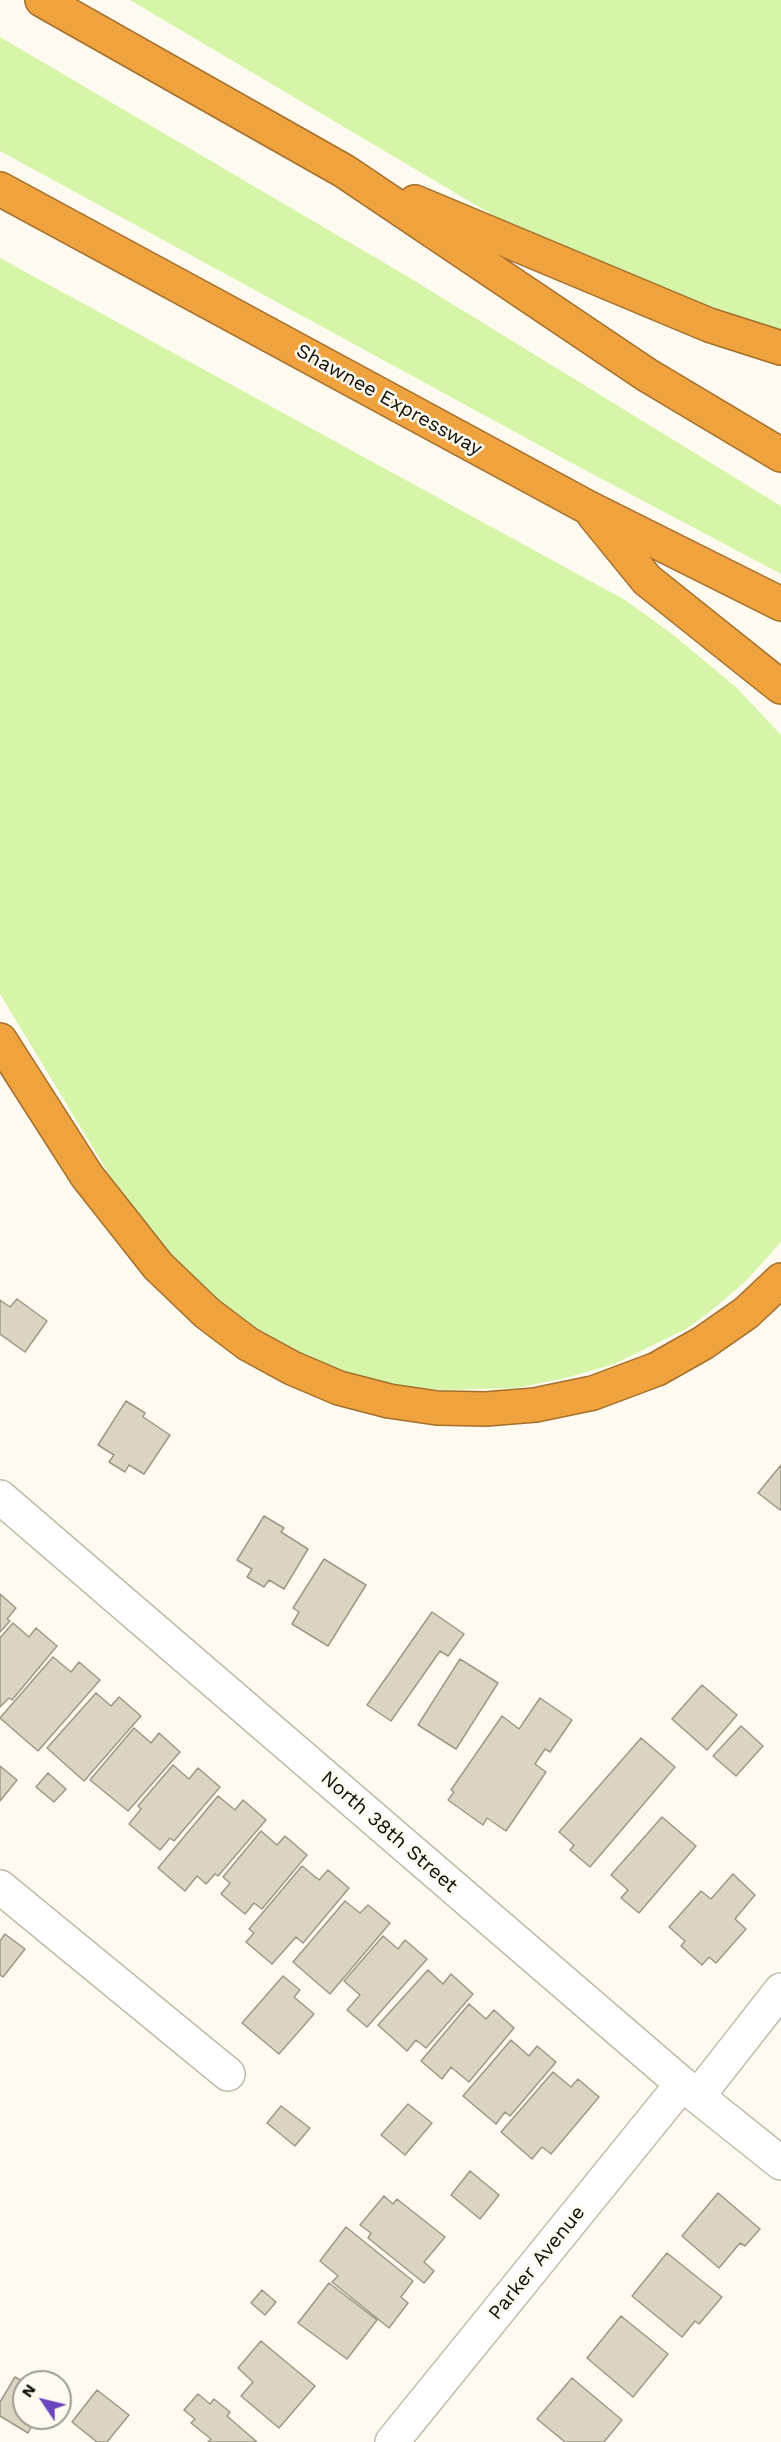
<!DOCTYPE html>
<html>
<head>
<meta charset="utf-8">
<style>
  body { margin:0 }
  #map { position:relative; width:781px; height:2442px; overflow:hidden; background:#fefaef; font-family:"Work Sans",sans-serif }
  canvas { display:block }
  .north { position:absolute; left:12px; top:2370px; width:60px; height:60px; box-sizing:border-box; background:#fefaef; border:2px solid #a09c93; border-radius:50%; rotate:305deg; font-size:16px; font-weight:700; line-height:24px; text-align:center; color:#13100a }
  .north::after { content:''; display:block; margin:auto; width:21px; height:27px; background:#6a45be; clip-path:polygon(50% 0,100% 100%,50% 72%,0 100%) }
</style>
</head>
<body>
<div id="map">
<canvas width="781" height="2442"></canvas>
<div class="north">N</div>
</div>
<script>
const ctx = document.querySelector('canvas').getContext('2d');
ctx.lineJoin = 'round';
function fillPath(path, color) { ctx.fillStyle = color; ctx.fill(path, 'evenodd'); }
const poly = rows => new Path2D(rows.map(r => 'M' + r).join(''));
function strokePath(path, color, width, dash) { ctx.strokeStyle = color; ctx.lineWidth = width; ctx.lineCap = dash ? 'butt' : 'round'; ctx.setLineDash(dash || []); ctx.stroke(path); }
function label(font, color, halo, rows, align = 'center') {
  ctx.font = font + ' "Work Sans",sans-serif'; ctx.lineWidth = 5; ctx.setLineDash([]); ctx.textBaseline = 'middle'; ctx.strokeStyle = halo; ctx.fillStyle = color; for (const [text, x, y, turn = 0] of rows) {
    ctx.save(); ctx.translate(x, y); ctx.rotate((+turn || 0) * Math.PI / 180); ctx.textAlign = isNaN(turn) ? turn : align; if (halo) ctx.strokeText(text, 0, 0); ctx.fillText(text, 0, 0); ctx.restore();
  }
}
fillPath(poly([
  [130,0,781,0,781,337,506,223],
  [0,37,405,275,781,506,781,574,570,462,0,151],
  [0,258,625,600,671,633,737,688,781,735,781,1242,746,1281,707,1314,686,1329,614,1364,566,1378,516,1388,443,1390,396,1385,346,1372,297,1353,273,1340,250,1326,188,1277,139,1219,110,1176,0,994]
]), '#d7f5a9');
const building = poly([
  [17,1299,47,1321,25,1352,0,1334,0,1300,10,1307,17,1299],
  [126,1401,145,1413,143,1417,170,1435,144,1474,129,1465,125,1472,109,1462,114,1455,98,1445,126,1401],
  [781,1465,781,1509,780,1510,758,1493,781,1465],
  [264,1516,284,1528,281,1532,308,1549,284,1589,269,1580,264,1587,247,1577,252,1569,237,1560,264,1516],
  [324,1559,366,1585,328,1646,292,1624,299,1612,293,1608,324,1559],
  [0,1594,16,1608,7,1619,10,1621,0,1632,0,1594],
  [432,1612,464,1634,448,1656,440,1651,391,1721,367,1705,432,1612],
  [13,1623,29,1637,36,1628,57,1646,12,1700,9,1698,0,1707,0,1638,13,1623],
  [53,1657,71,1672,79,1662,100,1680,38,1751,0,1718,53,1657],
  [460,1659,498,1683,456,1749,418,1725,460,1659],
  [702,1685,737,1715,707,1750,672,1719,702,1685],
  [96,1693,111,1706,119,1697,141,1716,84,1781,47,1748,96,1693],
  [540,1698,572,1720,550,1752,545,1749,535,1764,546,1772,506,1831,487,1818,483,1825,448,1800,454,1792,451,1790,502,1716,519,1729,540,1698],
  [741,1726,763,1746,736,1776,713,1756,741,1726],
  [134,1728,151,1743,159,1733,180,1752,128,1811,90,1780,134,1728],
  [641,1738,675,1767,590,1867,570,1850,574,1845,559,1832,641,1738],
  [173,1765,189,1779,198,1768,220,1787,174,1841,170,1838,160,1850,129,1824,141,1809,138,1806,173,1765],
  [0,1766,17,1780,0,1801,0,1766],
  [48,1773,66,1789,54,1802,36,1787,48,1773],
  [218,1796,235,1810,243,1800,266,1820,218,1876,215,1874,206,1884,197,1876,185,1891,158,1868,218,1796],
  [662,1817,696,1846,639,1913,621,1898,628,1890,611,1875,662,1817],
  [261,1831,277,1845,285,1836,307,1855,262,1909,254,1903,245,1914,221,1894,230,1883,223,1877,261,1831],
  [302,1866,319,1880,328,1870,349,1888,303,1943,296,1937,272,1964,246,1942,254,1933,249,1929,302,1866],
  [733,1874,755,1895,735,1919,746,1929,716,1963,709,1957,702,1965,681,1946,685,1941,669,1927,701,1891,711,1899,733,1874],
  [345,1901,360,1913,368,1905,390,1923,330,1994,293,1962,345,1901],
  [5,1934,25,1949,3,1977,0,1975,0,1941,5,1934],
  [383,1936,398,1949,405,1940,427,1959,367,2027,347,2010,360,1995,344,1981,383,1936],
  [428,1970,443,1984,451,1974,473,1994,426,2048,416,2040,407,2051,378,2025,428,1970],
  [283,1976,300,1990,294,1997,314,2014,279,2054,242,2023,283,1976],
  [469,2004,486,2019,494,2010,514,2028,469,2082,451,2067,442,2079,421,2061,469,2004],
  [511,2040,529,2056,537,2046,556,2062,510,2116,505,2112,496,2124,463,2096,511,2040],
  [553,2072,571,2087,578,2079,599,2097,551,2154,542,2147,532,2159,501,2132,553,2072],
  [408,2104,432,2123,405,2155,381,2135,408,2104],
  [281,2106,310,2128,295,2146,267,2123,281,2106],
  [470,2171,499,2195,480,2219,451,2195,470,2171],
  [718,2193,760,2229,745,2246,740,2243,719,2268,682,2236,718,2193],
  [384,2196,393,2204,397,2199,445,2237,424,2262,434,2271,424,2283,368,2238,371,2233,360,2225,384,2196],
  [346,2227,413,2281,401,2297,408,2303,389,2328,332,2282,338,2276,320,2261,346,2227],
  [667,2253,722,2297,699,2324,695,2321,682,2337,632,2296,667,2253],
  [329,2283,377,2320,347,2359,298,2323,329,2283],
  [262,2290,276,2302,265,2315,251,2303,262,2290],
  [621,2316,668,2354,633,2397,587,2358,621,2316],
  [261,2341,315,2386,279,2428,241,2396,253,2382,238,2368,261,2341],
  [15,2377,24,2382,24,2418,36,2418,28,2433,0,2416,0,2402,15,2377],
  [572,2378,622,2420,604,2442,565,2442,537,2419,572,2378],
  [97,2390,129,2415,107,2442,97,2442,72,2422,97,2390],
  [198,2394,210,2404,214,2399,230,2412,227,2416,257,2442,208,2442,211,2439,191,2423,195,2419,184,2410,198,2394]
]);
fillPath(building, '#dbd4c2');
strokePath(building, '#9f9887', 1.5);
const minor = poly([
  [0,1497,682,2084,781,2163],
  [0,1887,228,2074],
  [698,2096,781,1990],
  [392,2442,682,2084]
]);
const highway = poly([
  [42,0,344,171,647,375,781,455],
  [0,189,587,507,781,604],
  [415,202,709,325,781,348],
  [594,515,647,580,781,687],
  [0,1040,87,1176,158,1266,207,1313,248,1344,292,1368,339,1388,389,1401,437,1408,486,1409,535,1405,593,1393,657,1369,703,1343,746,1313,781,1280]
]);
strokePath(minor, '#c1baa9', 36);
strokePath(highway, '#a36f2c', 36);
strokePath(minor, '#fff', 33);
strokePath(highway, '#f0a23f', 33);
label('20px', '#13100a', '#fefaef', [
  ["Shawnee Expressway",389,400,29],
  ["North 38th Street",389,1832,41],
  ["Parker Avenue",537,2263,-51]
]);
</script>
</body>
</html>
